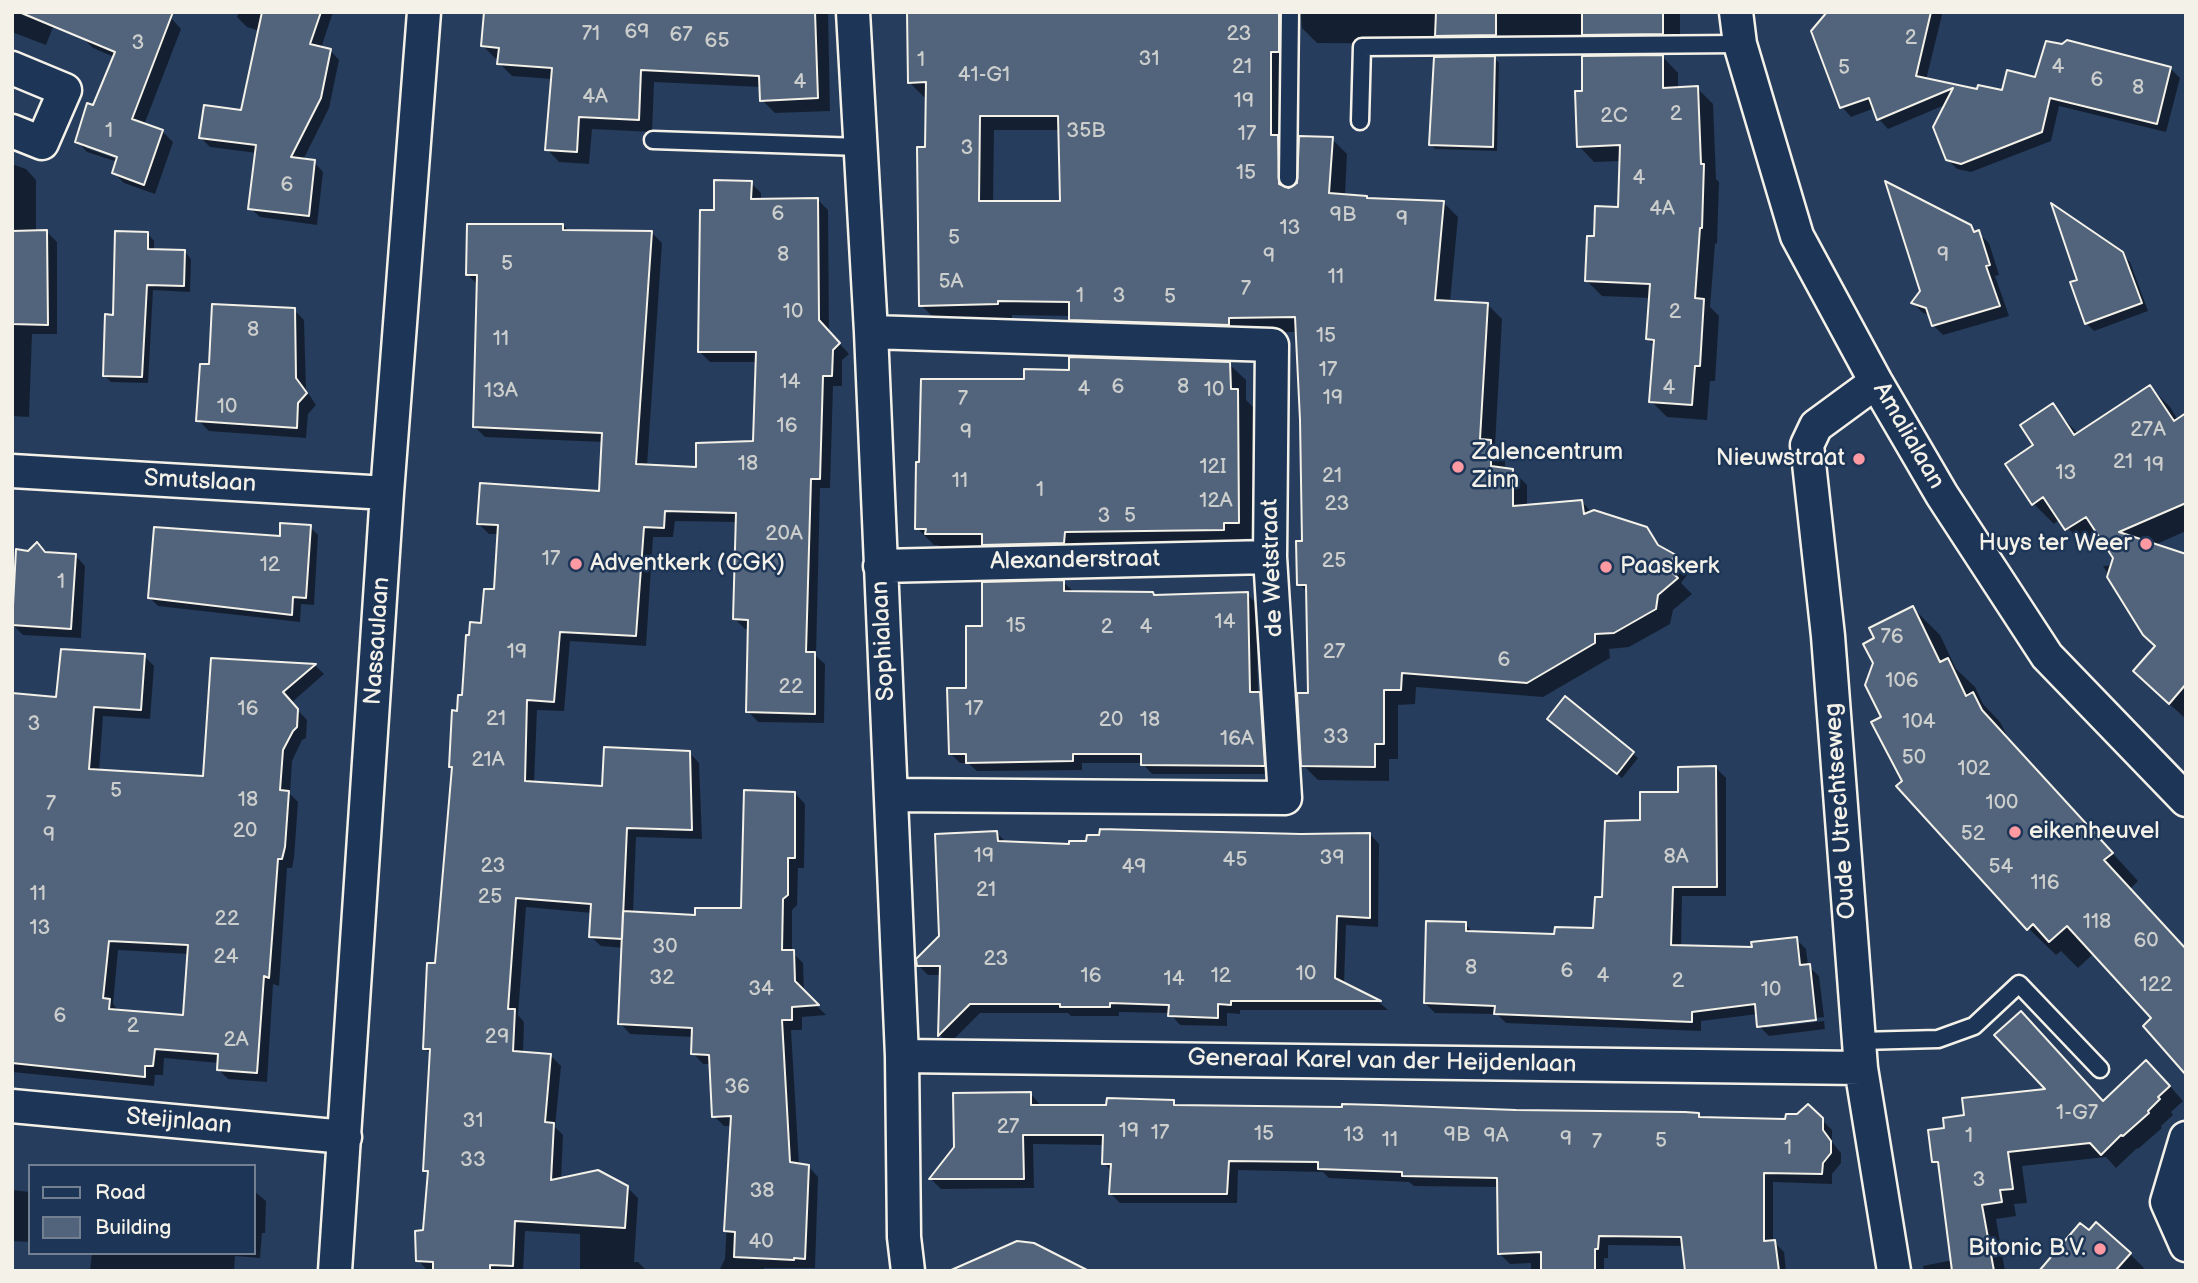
<!DOCTYPE html>
<html>
<head>
<meta charset="utf-8">
<style>
  body { margin:0 }
  #map { position:relative; width:2198px; height:1283px; overflow:hidden; background:#263d5d; font-family:"Balsamiq Sans",sans-serif }
  canvas { display:block }
  .frame { position:absolute; inset:0; border:14px solid #f4f1e8; pointer-events:none }
  .legend { position:absolute; left:28px; top:1164px; width:228px; height:91px; box-sizing:border-box; background:#1d3557; border:2px solid #738091; margin:0; padding:9px 12px; list-style:none; font-size:21px; color:#f4f1e8 }
  .legend li { display:flex; align-items:center; gap:14px; height:35px }
  .legend b { width:35px; border:2px solid #738091 }
</style>
</head>
<body>
<div id="map">
<canvas width="2198" height="1283"></canvas>
<div class="frame"></div>
<ul class="legend">
<li><b style="height:9px;background:#1d3557"></b>Road</li>
<li><b style="height:19px;background:#52647b"></b>Building</li>
</ul>
</div>
<script>
const ctx = document.querySelector('canvas').getContext('2d');
ctx.lineJoin = 'round';
function fillPath(path, color) { ctx.fillStyle = color; ctx.fill(path, 'evenodd'); }
const poly = rows => new Path2D(rows.map(r => 'M' + r).join(''));
function strokePath(path, color, width, dash) { ctx.strokeStyle = color; ctx.lineWidth = width; ctx.lineCap = dash ? 'butt' : 'round'; ctx.setLineDash(dash || []); ctx.stroke(path); }
function label(font, color, halo, rows, align = 'center') {
  ctx.font = font + ' "Balsamiq Sans",sans-serif'; ctx.lineWidth = 5; ctx.setLineDash([]); ctx.textBaseline = 'middle'; ctx.strokeStyle = halo; ctx.fillStyle = color; for (const [text, x, y, turn = 0] of rows) {
    ctx.save(); ctx.translate(x, y); ctx.rotate((+turn || 0) * Math.PI / 180); ctx.textAlign = isNaN(turn) ? turn : align; if (halo) ctx.strokeText(text, 0, 0); ctx.fillText(text, 0, 0); ctx.restore();
  }
}
fillPath(poly([
  [12,12,59,12,46,45,12,32],
  [239,12,333,12,321,48,330,50,339,60,329,108,303,160,314,162,323,172,317,225,260,217,250,208,257,153,210,147,201,138,242,112,260,31,247,27,237,17],
  [486,12,828,12,830,111,775,113,762,100,761,87,654,82,652,132,592,129,589,164,559,162,547,149,552,79,512,76,499,63,500,59,495,58,482,45],
  [908,12,1680,12,1680,38,1599,49,1585,36,1533,38,1534,42,1446,44,1317,43,1302,28,1301,18,1295,22,1292,152,1293,187,1299,184,1332,139,1347,154,1345,195,1367,197,1369,200,1443,202,1458,217,1450,302,1487,304,1502,319,1495,446,1505,457,1505,469,1512,470,1527,485,1527,507,1582,502,1592,513,1646,529,1665,551,1675,556,1690,571,1681,583,1692,594,1673,610,1670,624,1629,647,1609,649,1610,658,1543,697,1416,687,1415,704,1398,705,1398,759,1389,759,1389,781,1318,780,1303,765,1310,694,1308,592,1299,584,1303,543,1302,420,1297,332,1086,334,1071,319,1071,316,1012,315,1012,318,936,320,921,305,928,97,924,97,909,82],
  [994,130,1060,130,1062,203,993,203],
  [1830,12,1939,12,1942,15,1926,80,1979,91,2003,92,2036,79,2067,42,2171,69,2180,78,2166,132,2059,106,2051,141,1971,172,1957,169,1947,159,1947,104,1888,129,1879,119,1875,108,1851,117,1842,107],
  [171,18,181,29,144,125,162,131,173,142,155,194,124,183,114,173,118,162,87,152,77,141,94,108,114,57,93,48,83,38],
  [86,144,126,158,125,162,86,148],
  [1663,57,1678,73,1678,89,1697,88,1713,104,1716,179,1719,182,1717,243,1715,244,1710,307,1719,316,1715,381,1710,381,1707,420,1667,417,1651,401,1655,346,1648,339,1651,298,1602,296,1586,280,1596,238,1620,209,1622,161,1594,162,1579,146,1583,93],
  [1494,58,1499,63,1497,151,1435,149,1431,144],
  [12,164,26,169,36,180,36,232,47,232,57,242,57,334,32,334,29,417,12,416],
  [751,183,761,193,761,200,817,199,828,210,829,332,849,354,842,360,842,386,833,386,830,488,820,488,816,656,825,664,824,723,758,722,748,711,749,629,745,629,735,619,737,522,675,521,673,537,653,537,646,646,570,641,564,711,537,710,534,783,603,787,689,752,699,763,702,839,636,837,633,913,697,917,743,910,795,793,805,804,804,868,798,868,797,905,792,910,792,952,803,963,804,993,826,1015,802,1017,802,1030,791,1030,799,1165,808,1166,818,1177,815,1268,764,1268,763,1271,719,1271,725,1259,732,1126,724,1126,714,1116,712,1064,703,1064,693,1053,693,1037,630,1034,620,1023,623,948,601,946,590,936,592,913,526,907,518,1015,524,1022,523,1054,551,1056,561,1066,555,1127,563,1135,561,1180,627,1187,638,1198,634,1262,638,1262,647,1271,580,1271,580,1234,525,1231,523,1271,428,1271,418,1260,425,1231,430,1175,424,1170,432,1055,425,1049,436,965,453,769,451,766,459,712,495,591,499,534,489,534,478,523,600,493,604,442,485,437,474,426,478,285,468,275,563,225,569,231,652,233,662,243,647,466,698,469,755,442,757,362,710,362,700,352,715,211],
  [1970,226,1989,243,1999,275,1995,276,2009,316,1943,335,1933,325,1930,315,1923,313,1913,303],
  [148,234,154,241,154,251,185,252,191,259,190,292,153,290,148,383,111,382,104,375,115,317],
  [2122,254,2130,262,2148,311,2094,331,2086,323],
  [294,310,304,320,306,390,316,405,308,414,306,438,209,431,198,420,210,366],
  [1229,364,1246,380,1246,400,1253,407,1255,538,1239,539,1239,546,943,550,938,545,934,545,917,528,1026,380],
  [2150,387,2170,407,2178,420,2186,415,2186,531,2123,559,2102,539,2087,549,2060,519,2054,524,2034,504,2035,446,2053,406,2078,434],
  [310,527,318,535,314,605,301,604,300,622,158,606,149,597],
  [75,555,85,566,81,638,23,635,12,624],
  [2186,559,2186,719,2155,691,2157,646,2144,634,2103,566],
  [1063,582,1073,591,1153,593,1156,597,1247,594,1256,603,1258,694,1269,703,1273,774,1152,774,1142,763,1082,763,1082,770,977,771,968,763,960,763,950,753,984,628],
  [1913,608,1940,635,1956,669,1975,687,1983,704,2000,722,2009,740,2138,881,2130,889,2154,1018,2094,953,2078,968,2061,951,2056,955,2028,928,1904,781,1883,718],
  [144,656,154,666,150,719,103,716,99,771,204,778,213,659,315,665,324,674,291,703,307,720,306,738,302,740,292,761,290,794,298,802,294,858,292,868,287,868,279,986,273,984,267,1082,228,1079,218,1069,219,1063,164,1058,163,1075,155,1075,154,1086,12,1072,12,695,57,699],
  [118,950,189,954,185,1017,119,1011,113,1004],
  [1565,699,1638,758,1622,778,1554,724],
  [1716,768,1726,778,1726,896,1682,896,1681,947,1754,949,1796,939,1806,949,1808,966,1819,976,1824,1017,1765,1024,1765,1028,1824,1021,1825,1029,1769,1036,1759,1026,1758,1014,1701,1021,1701,1031,1506,1023,1497,1014,1435,1013,1425,1003,1465,924,1474,933,1556,935,1595,930,1604,899,1642,822],
  [997,833,1007,843,1071,846,1370,834,1379,844,1378,927,1346,925,1344,984,1380,1003,1388,1010,1240,1010,1240,1014,1227,1013,1227,1026,1180,1025,1170,1013,1119,1012,1119,1016,1071,1016,1068,1013,980,1013,949,1044,940,1035,941,975,928,975,918,965,941,937],
  [2161,1076,2183,1101,2171,1112,2173,1115,2161,1126,2162,1128,2138,1149,2137,1148,2116,1168,2106,1157,2022,1166,2027,1203,2014,1204,2016,1216,1996,1219,2005,1271,1924,1271,1923,1266,1953,1260,1940,1168,1934,1161,2104,1103],
  [1031,1094,1041,1106,1108,1107,1174,1102,1178,1106,1698,1115,1702,1119,1787,1121,1798,1116,1808,1106,1832,1130,1832,1142,1841,1153,1841,1163,1832,1174,1832,1184,1773,1182,1773,1241,1784,1252,1786,1271,1687,1271,1684,1246,1608,1245,1608,1258,1604,1258,1604,1271,1531,1271,1531,1263,1510,1264,1500,1254,1499,1187,1414,1186,1409,1182,1329,1178,1323,1172,1238,1170,1237,1203,1120,1203,1110,1193,1112,1172,1104,1163,1104,1145,1033,1144,1034,1188,941,1189,931,1179,956,1148],
  [12,1190,30,1192,30,1242,12,1241],
  [254,1191,266,1201,265,1233,262,1233,260,1258,235,1256,234,1271,90,1271,92,1253,254,1253],
  [2130,1254,2144,1268,2142,1271,2041,1271]
]), '#0007');
const building = poly([
  [19,12,173,12,132,119,163,130,144,185,112,173,117,157,75,142,87,103,93,105,115,52,19,12],
  [262,12,321,12,310,44,331,49,321,98,291,157,315,160,309,216,248,209,256,145,199,138,204,105,241,110,262,12],
  [484,12,815,12,818,98,760,101,759,76,641,70,639,120,579,117,577,152,545,150,552,68,497,64,499,48,481,46,484,12],
  [907,12,1279,12,1279,52,1271,52,1271,135,1278,135,1279,184,1289,188,1297,183,1299,136,1333,137,1329,193,1367,196,1367,198,1444,201,1435,300,1488,303,1480,439,1491,440,1491,466,1513,469,1513,506,1582,500,1584,514,1594,510,1647,527,1658,545,1676,555,1666,567,1678,578,1658,595,1656,609,1614,633,1595,634,1595,643,1527,683,1402,673,1401,690,1384,690,1384,744,1375,744,1375,767,1301,766,1297,693,1308,693,1306,585,1297,585,1296,541,1302,541,1300,420,1295,317,1229,318,1229,325,1069,320,1069,302,998,301,998,304,919,306,917,147,925,147,926,82,908,83,907,12],
  [980,116,1058,116,1060,201,979,201,980,116],
  [1436,12,1496,12,1496,35,1435,36,1436,12],
  [1582,12,1663,12,1663,34,1582,35,1582,12],
  [1827,12,1931,12,1916,76,1977,89,1978,85,2002,90,2007,70,2035,77,2046,41,2062,44,2067,40,2171,67,2157,124,2050,98,2042,132,1961,164,1946,160,1933,127,1953,88,1877,120,1869,98,1840,108,1811,31,1827,12],
  [1663,55,1663,88,1698,86,1701,164,1704,164,1702,228,1700,228,1695,298,1704,299,1700,366,1695,366,1692,405,1649,402,1654,340,1646,339,1650,284,1585,281,1587,236,1594,236,1595,206,1618,207,1620,145,1577,147,1575,91,1582,91,1582,56,1663,55],
  [1495,56,1493,147,1429,145,1434,57,1495,56],
  [714,180,752,181,751,199,818,198,819,320,840,343,833,350,832,376,823,376,820,479,811,479,806,652,815,652,815,714,746,712,748,620,733,619,736,513,665,511,664,528,644,527,636,636,560,632,554,702,527,700,525,781,602,786,604,747,690,751,692,830,627,828,622,939,589,937,591,904,516,898,508,1009,515,1009,513,1051,551,1054,545,1122,554,1123,551,1180,598,1170,628,1186,625,1228,515,1221,513,1266,490,1265,490,1271,433,1271,433,1262,416,1261,415,1231,423,1230,428,1171,423,1171,430,1049,423,1049,427,963,435,963,452,767,449,767,452,710,457,711,458,695,462,695,466,635,469,635,470,622,481,623,484,589,494,589,498,525,477,524,480,483,599,491,602,433,473,427,477,275,466,275,467,224,563,224,563,230,652,231,636,464,696,467,696,443,753,441,756,352,698,352,700,210,714,210,714,180],
  [1885,181,1971,225,1974,232,1979,230,1990,265,1986,266,2000,306,1932,326,1926,308,1911,303,1920,291,1885,181],
  [2051,203,2123,252,2142,303,2085,324,2070,282,2077,280,2051,203],
  [47,230,48,325,12,324,12,231,47,230],
  [115,231,148,232,148,249,185,250,184,286,147,285,142,377,103,376,105,314,113,315,115,231],
  [212,304,295,308,296,378,307,393,298,403,297,428,196,421,200,364,209,364,212,304],
  [1069,357,1230,362,1231,389,1238,389,1239,523,1224,523,1224,530,1065,532,1064,543,982,545,982,534,925,534,926,529,915,529,916,462,919,462,921,379,1024,379,1024,369,1069,370,1069,357],
  [2150,385,2174,421,2186,413,2186,503,2119,532,2186,554,2186,684,2169,704,2133,671,2155,646,2143,635,2107,577,2113,558,2086,517,2065,530,2043,497,2032,505,2005,464,2033,445,2020,425,2053,403,2074,435,2150,385],
  [280,523,311,525,306,598,293,597,292,615,148,598,154,527,280,536,280,523],
  [37,542,45,552,76,554,71,629,12,625,16,549,28,551,37,542],
  [1064,580,1064,591,1153,592,1154,595,1248,592,1250,692,1260,692,1265,766,1141,765,1141,754,1073,754,1073,761,966,763,966,754,949,754,947,688,966,688,966,626,982,626,982,582,1064,580],
  [1913,606,1940,662,1948,658,1966,696,1973,692,1982,710,2113,853,2104,860,2186,949,2186,1075,2143,1026,2151,1018,2067,926,2049,942,2033,924,2027,930,1896,786,1902,781,1871,722,1881,717,1865,685,1873,663,1863,644,1874,638,1869,628,1913,606],
  [61,649,145,654,141,710,94,707,89,769,203,776,211,658,316,664,283,692,298,709,297,727,293,731,283,750,280,790,289,791,285,847,282,859,278,859,269,978,264,976,257,1073,217,1070,218,1054,155,1049,153,1066,145,1066,145,1077,12,1063,12,693,56,697,61,649],
  [109,941,188,945,183,1015,109,1009,110,999,103,998,109,941],
  [1565,696,1634,752,1617,774,1547,719,1565,696],
  [1716,766,1717,887,1673,887,1671,945,1752,947,1751,942,1797,937,1800,965,1810,964,1816,1020,1757,1027,1755,1004,1692,1012,1692,1022,1494,1014,1495,1006,1424,1003,1426,921,1466,922,1466,931,1554,934,1555,927,1593,928,1595,897,1602,897,1605,821,1640,820,1640,792,1678,792,1678,767,1716,766],
  [744,790,795,792,795,858,788,858,788,895,783,899,782,950,794,950,795,981,819,1005,792,1007,792,1020,782,1020,790,1162,809,1165,805,1259,794,1258,794,1260,734,1257,735,1232,724,1231,731,1116,712,1117,709,1055,691,1054,692,1028,618,1024,623,911,695,915,695,908,741,908,744,790],
  [1100,829,1301,834,1370,833,1370,918,1337,916,1335,978,1381,1001,1231,1001,1231,1005,1218,1004,1218,1018,1168,1016,1169,1005,1110,1003,1110,1007,1060,1007,1060,1004,970,1004,938,1036,940,966,917,966,916,959,939,936,935,834,997,831,998,841,1069,844,1069,841,1086,841,1087,835,1099,835,1100,829],
  [2021,1011,2103,1101,2146,1060,2170,1086,2158,1097,2160,1099,2148,1111,2149,1113,2123,1136,2121,1135,2101,1155,2090,1143,2008,1152,2013,1189,2000,1190,2002,1202,1982,1205,1994,1271,1952,1271,1938,1162,1932,1162,1928,1130,1944,1128,1943,1118,1964,1115,1962,1098,2045,1089,1994,1035,2021,1011],
  [1031,1092,1031,1105,1106,1105,1107,1098,1174,1100,1174,1105,1342,1107,1342,1104,1379,1105,1516,1110,1685,1112,1699,1113,1699,1117,1785,1119,1786,1114,1797,1114,1808,1104,1823,1118,1823,1130,1831,1141,1831,1153,1823,1163,1822,1174,1764,1173,1764,1241,1775,1240,1779,1271,1685,1271,1681,1237,1599,1236,1598,1249,1595,1249,1595,1271,1541,1271,1541,1252,1498,1254,1497,1178,1402,1176,1402,1172,1318,1169,1318,1162,1229,1161,1227,1194,1109,1194,1111,1164,1102,1164,1103,1135,1023,1135,1024,1179,929,1179,954,1147,953,1093,1031,1092],
  [2096,1222,2131,1253,2115,1271,2039,1271,2080,1223,2089,1230,2096,1222],
  [1017,1241,1034,1243,1089,1271,949,1271,1017,1241]
]);
fillPath(building, '#52647b');
strokePath(building, '#f4f1e8', 2);
const service = poly([
  [1360,121,1362,47,1740,44],
  [653,140,860,147],
  [1288,178,1290,12],
  [1859,1041,1938,1039,1974,1026,2019,984,2100,1069]
]);
const minor = poly([
  [853,12,871,332,902,1056,904,1237,908,1271],
  [1736,12,1740,44,1797,236,1876,382,1942,495,2047,656,2186,800],
  [12,68,65,90,42,143,12,131],
  [871,332,1272,345,1270,557,1285,798,891,795],
  [1876,382,1816,426,1807,445,1828,636,1861,1068,1894,1271],
  [12,471,387,493],
  [880,566,1270,557],
  [902,1056,1861,1068],
  [12,1106,345,1137],
  [2186,1138,2167,1202,2186,1245],
  [335,1271,387,493,424,12]
]);
strokePath(service, '#f4f1e8', 21);
strokePath(minor, '#f4f1e8', 37);
strokePath(service, '#1d3557', 16);
strokePath(minor, '#1d3557', 32);
for (const [x, y, r, color] of [
  [1859,459,7,"#ff9aa2"],
  [1458,467,7,"#ff9aa2"],
  [2146,544,7,"#ff9aa2"],
  [576,564,7,"#ff9aa2"],
  [1606,567,7,"#ff9aa2"],
  [2015,832,7,"#ff9aa2"],
  [2100,1249,7,"#ff9aa2"]
]) { const dot = new Path2D(); dot.arc(x, y, r, 0, 2 * Math.PI); ctx.fillStyle = color; ctx.fill(dot); strokePath(dot, '#1d3557', 2.5); }
label('21px', '#cccecd', null, [
  ["69",637,33],
  ["71",591,35],
  ["23",1239,35],
  ["67",681,36],
  ["2",1911,39],
  ["65",717,42],
  ["3",138,44],
  ["31",1149,60],
  ["1",921,61],
  ["21",1242,68],
  ["4",2058,68],
  ["5",1844,69],
  ["41-G1",984,76],
  ["6",2097,81],
  ["4",800,83],
  ["8",2138,89],
  ["4A",595,98],
  ["19",1244,102],
  ["2",1676,115],
  ["2C",1614,117],
  ["1",109,132],
  ["35B",1086,132],
  ["17",1247,135],
  ["3",967,149],
  ["15",1246,174],
  ["4",1639,179],
  ["6",287,186],
  ["4A",1662,210],
  ["6",778,215],
  ["9B",1343,216],
  ["9",1402,220],
  ["13",1290,229],
  ["5",954,239],
  ["8",783,256],
  ["9",1943,256],
  ["9",1269,257],
  ["5",507,265],
  ["11",1336,278],
  ["5A",951,283],
  ["7",1246,290],
  ["1",1080,297],
  ["3",1119,297],
  ["5",1170,298],
  ["10",793,313],
  ["2",1675,313],
  ["8",253,331],
  ["15",1326,337],
  ["11",501,340],
  ["17",1328,371],
  ["14",790,383],
  ["6",1118,388],
  ["8",1183,388],
  ["4",1669,389],
  ["4",1084,390],
  ["10",1214,391],
  ["13A",501,392],
  ["19",1333,399],
  ["7",963,400],
  ["10",227,408],
  ["16",787,427],
  ["27A",2148,431],
  ["9",966,433],
  ["21",2123,463],
  ["18",748,465],
  ["19",2154,466],
  ["12I",1213,468],
  ["13",2066,474],
  ["21",1332,477],
  ["11",960,482],
  ["1",1040,491],
  ["12A",1216,502],
  ["23",1337,505],
  ["3",1104,517],
  ["5",1130,517],
  ["20A",784,535],
  ["17",551,560],
  ["25",1334,562],
  ["12",270,566],
  ["1",61,583],
  ["14",1225,623],
  ["15",1016,627],
  ["2",1107,628],
  ["4",1146,628],
  ["76",1892,638],
  ["19",517,653],
  ["27",1334,653],
  ["6",1504,661],
  ["106",1902,682],
  ["22",791,688],
  ["16",248,710],
  ["17",974,710],
  ["21",496,720],
  ["20",1111,721],
  ["18",1150,721],
  ["104",1919,723],
  ["3",34,725],
  ["33",1336,738],
  ["16A",1237,740],
  ["50",1914,759],
  ["21A",488,761],
  ["102",1974,770],
  ["5",116,792],
  ["18",248,801],
  ["100",2002,804],
  ["7",51,805],
  ["20",245,832],
  ["52",1973,835],
  ["9",49,836],
  ["19",984,857],
  ["8A",1676,858],
  ["39",1332,859],
  ["45",1235,861],
  ["23",493,867],
  ["49",1134,868],
  ["54",2001,868],
  ["116",2045,884],
  ["21",986,891],
  ["11",38,895],
  ["25",490,898],
  ["22",227,920],
  ["118",2097,923],
  ["13",40,929],
  ["60",2146,942],
  ["30",665,948],
  ["24",226,958],
  ["23",996,960],
  ["8",1471,969],
  ["6",1567,972],
  ["10",1306,975],
  ["16",1091,977],
  ["12",1221,977],
  ["4",1603,977],
  ["32",662,979],
  ["14",1174,980],
  ["2",1678,982],
  ["122",2156,986],
  ["34",761,990],
  ["10",1771,991],
  ["6",60,1017],
  ["2",133,1027],
  ["29",497,1038],
  ["2A",236,1041],
  ["36",737,1088],
  ["1-G7",2077,1114],
  ["31",473,1122],
  ["27",1008,1128],
  ["19",1129,1132],
  ["17",1160,1134],
  ["15",1264,1135],
  ["13",1354,1136],
  ["9B",1457,1136],
  ["9A",1496,1137],
  ["1",1969,1137],
  ["9",1566,1140],
  ["11",1390,1141],
  ["5",1661,1142],
  ["7",1597,1143],
  ["1",1788,1149],
  ["33",473,1161],
  ["3",1979,1181],
  ["38",762,1192],
  ["40",761,1243]
]);
label('24px', '#f4f1e8', '#1d3557', [
  ["Amalialaan",1908,436,60],
  ["Smutslaan",200,482,3],
  ["Alexanderstraat",1075,561,-1],
  ["de Wetstraat",1273,568,-92],
  ["Nassaulaan",378,641,-86],
  ["Sophialaan",884,641,-93],
  ["Oude Utrechtseweg",1841,811,-94],
  ["Generaal Karel van der Heijdenlaan",1382,1062,1],
  ["Steijnlaan",179,1122,5]
]);
label('24px', '#f4f1e8', '#1d3557', [
  ["Zalencentrum",1472,453],
  ["Zinn",1472,481],
  ["Nieuwstraat",1845,459,"right"],
  ["Huys ter Weer",2132,544,"right"],
  ["Adventkerk (CGK)",590,564],
  ["Paaskerk",1620,567],
  ["eikenheuvel",2029,832],
  ["Bitonic B.V.",2086,1249,"right"]
], 'left');
</script>
</body>
</html>
